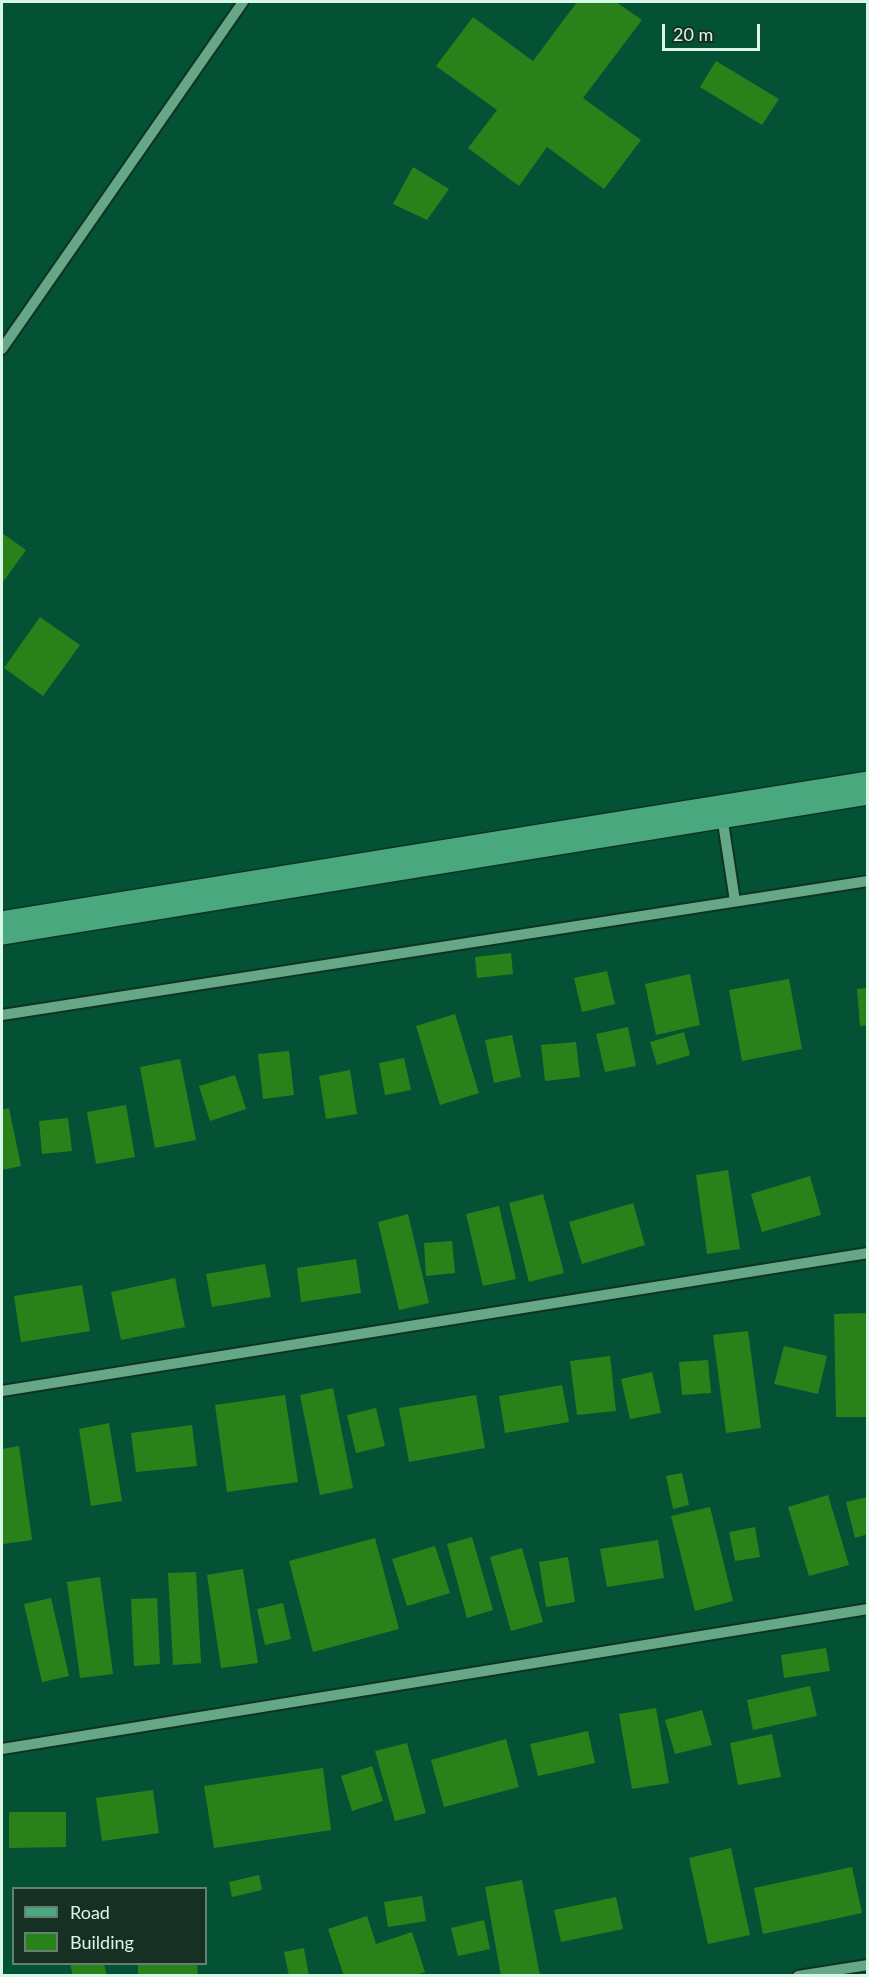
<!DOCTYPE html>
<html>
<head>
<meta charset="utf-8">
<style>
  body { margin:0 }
  #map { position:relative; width:869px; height:1977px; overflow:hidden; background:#045235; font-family:Lato,sans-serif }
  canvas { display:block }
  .frame { position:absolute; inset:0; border:3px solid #d7f8e6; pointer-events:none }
  .legend { position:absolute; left:12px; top:1887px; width:195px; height:78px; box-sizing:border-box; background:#163124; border:2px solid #638172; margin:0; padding:8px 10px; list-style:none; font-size:18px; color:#d7f8e6 }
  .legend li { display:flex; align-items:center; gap:12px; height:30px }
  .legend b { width:30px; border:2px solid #638172 }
  .scale { position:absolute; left:662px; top:24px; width:98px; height:27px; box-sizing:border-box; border:3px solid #d7f8e6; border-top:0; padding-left:8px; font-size:18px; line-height:21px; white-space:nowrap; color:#d7f8e6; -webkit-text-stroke:4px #163124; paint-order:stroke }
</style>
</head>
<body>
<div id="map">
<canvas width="869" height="1977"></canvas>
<div class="frame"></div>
<ul class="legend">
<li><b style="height:8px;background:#49a87e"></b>Road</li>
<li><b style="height:16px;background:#288219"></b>Building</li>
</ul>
<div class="scale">20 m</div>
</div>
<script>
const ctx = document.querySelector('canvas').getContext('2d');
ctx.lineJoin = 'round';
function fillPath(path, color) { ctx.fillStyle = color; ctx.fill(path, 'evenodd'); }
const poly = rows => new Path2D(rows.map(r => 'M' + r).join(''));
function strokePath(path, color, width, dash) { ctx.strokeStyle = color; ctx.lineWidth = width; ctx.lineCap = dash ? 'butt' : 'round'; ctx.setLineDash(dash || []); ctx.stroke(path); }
fillPath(poly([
  [577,2,616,2,642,20,583,98,641,140,604,189,547,147,519,186,468,148,497,110,436,66,473,17,533,61],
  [716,61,779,99,762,125,700,87],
  [413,167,449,189,427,220,393,204],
  [2,533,26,550,3,582,2,580],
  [40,617,80,645,43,696,4,668],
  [511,953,513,974,477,978,475,957],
  [607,971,615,1004,582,1012,574,978],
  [690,974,700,1025,656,1035,645,984],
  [789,979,802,1049,742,1061,729,990],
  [868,988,868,1025,860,1026,857,989],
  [455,1014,479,1093,440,1105,416,1026],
  [628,1027,636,1066,605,1072,596,1034],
  [684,1032,690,1055,657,1065,650,1042],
  [512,1035,521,1077,494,1083,485,1040],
  [576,1042,580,1077,545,1081,541,1045],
  [289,1051,294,1095,263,1099,258,1054],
  [404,1058,411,1090,385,1095,379,1063],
  [180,1059,196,1140,155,1148,140,1067],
  [350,1070,357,1114,326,1119,319,1076],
  [235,1075,246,1109,210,1121,199,1086],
  [126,1105,135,1157,96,1164,87,1112],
  [9,1108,21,1166,2,1170,2,1110],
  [68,1118,72,1151,42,1154,39,1121],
  [728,1170,740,1249,707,1254,696,1175],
  [810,1176,821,1215,762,1232,751,1194],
  [543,1194,564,1273,529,1282,509,1203],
  [633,1203,645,1245,582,1264,569,1222],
  [499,1206,516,1279,483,1286,466,1214],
  [408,1214,429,1303,399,1310,378,1222],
  [452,1241,455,1273,426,1276,424,1243],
  [356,1259,361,1293,301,1302,297,1268],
  [265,1264,271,1297,212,1307,206,1274],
  [175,1278,185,1327,121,1340,111,1292],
  [82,1285,90,1331,21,1342,14,1296],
  [868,1313,868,1417,836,1417,834,1314],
  [748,1331,761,1428,726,1433,713,1335],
  [784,1346,827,1356,818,1394,774,1384],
  [610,1356,616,1411,577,1415,570,1361],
  [708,1360,711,1393,682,1395,679,1362],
  [652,1372,661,1413,630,1419,621,1379],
  [562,1385,569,1422,505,1433,499,1396],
  [333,1388,353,1488,320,1495,300,1395],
  [285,1395,298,1482,227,1492,215,1405],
  [476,1395,485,1448,409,1462,399,1408],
  [376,1408,385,1446,356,1453,347,1415],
  [109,1423,122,1501,91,1506,79,1429],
  [192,1425,197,1466,136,1472,131,1433],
  [19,1446,32,1540,3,1544,2,1449],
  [682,1473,689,1505,673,1509,666,1476],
  [828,1495,849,1565,809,1576,788,1507],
  [868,1497,868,1534,855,1538,846,1502],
  [710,1507,733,1601,695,1611,671,1516],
  [755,1527,760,1557,735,1561,729,1532],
  [472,1537,493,1610,467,1618,447,1544],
  [375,1538,399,1629,313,1652,289,1561],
  [658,1540,664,1578,607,1587,600,1549],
  [435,1546,450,1593,407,1606,392,1559],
  [522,1548,543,1622,511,1631,490,1557],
  [568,1557,575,1602,546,1607,539,1562],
  [243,1569,258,1663,221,1668,207,1575],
  [196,1572,201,1663,173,1665,168,1573],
  [100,1577,113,1674,80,1678,67,1582],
  [51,1598,69,1676,42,1682,24,1604],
  [157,1598,160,1664,134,1666,131,1599],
  [283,1603,291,1639,265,1645,257,1609],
  [826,1648,830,1671,784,1678,781,1655],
  [810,1686,817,1716,753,1730,747,1700],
  [656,1708,669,1783,632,1789,619,1714],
  [702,1710,712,1745,675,1754,665,1720],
  [588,1731,595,1763,538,1776,530,1744],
  [772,1734,781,1777,738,1785,730,1743],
  [506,1739,519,1787,444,1807,431,1760],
  [407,1743,426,1813,395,1821,375,1751],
  [372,1766,383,1801,352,1811,341,1776],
  [323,1768,331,1830,214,1848,204,1786],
  [153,1790,159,1833,102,1841,96,1798],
  [9,1812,66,1812,66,1847,9,1848],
  [731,1848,750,1935,708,1944,689,1858],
  [852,1867,862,1913,763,1934,754,1888],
  [259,1875,262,1890,232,1897,229,1882],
  [522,1880,540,1976,501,1976,485,1887],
  [422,1896,426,1921,388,1927,384,1902],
  [616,1897,623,1929,561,1942,554,1910],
  [367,1916,376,1944,412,1932,425,1972,413,1976,344,1976,328,1929],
  [484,1920,490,1949,458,1956,451,1928],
  [304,1948,309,1976,289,1976,284,1952],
  [70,1964,104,1964,107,1976,73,1976],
  [138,1964,197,1964,198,1976,138,1976]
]), '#288219');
const minor = poly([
  [2,349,243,2],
  [722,816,735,901],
  [2,1015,868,881],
  [2,1391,868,1253],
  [2,1749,868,1609],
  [798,1976,868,1965]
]);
const major = poly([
  [2,928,868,788]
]);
strokePath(minor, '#0f3323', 14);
strokePath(major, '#0f3323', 36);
strokePath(minor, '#65a786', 10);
strokePath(major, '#49a87e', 33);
</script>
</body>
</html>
